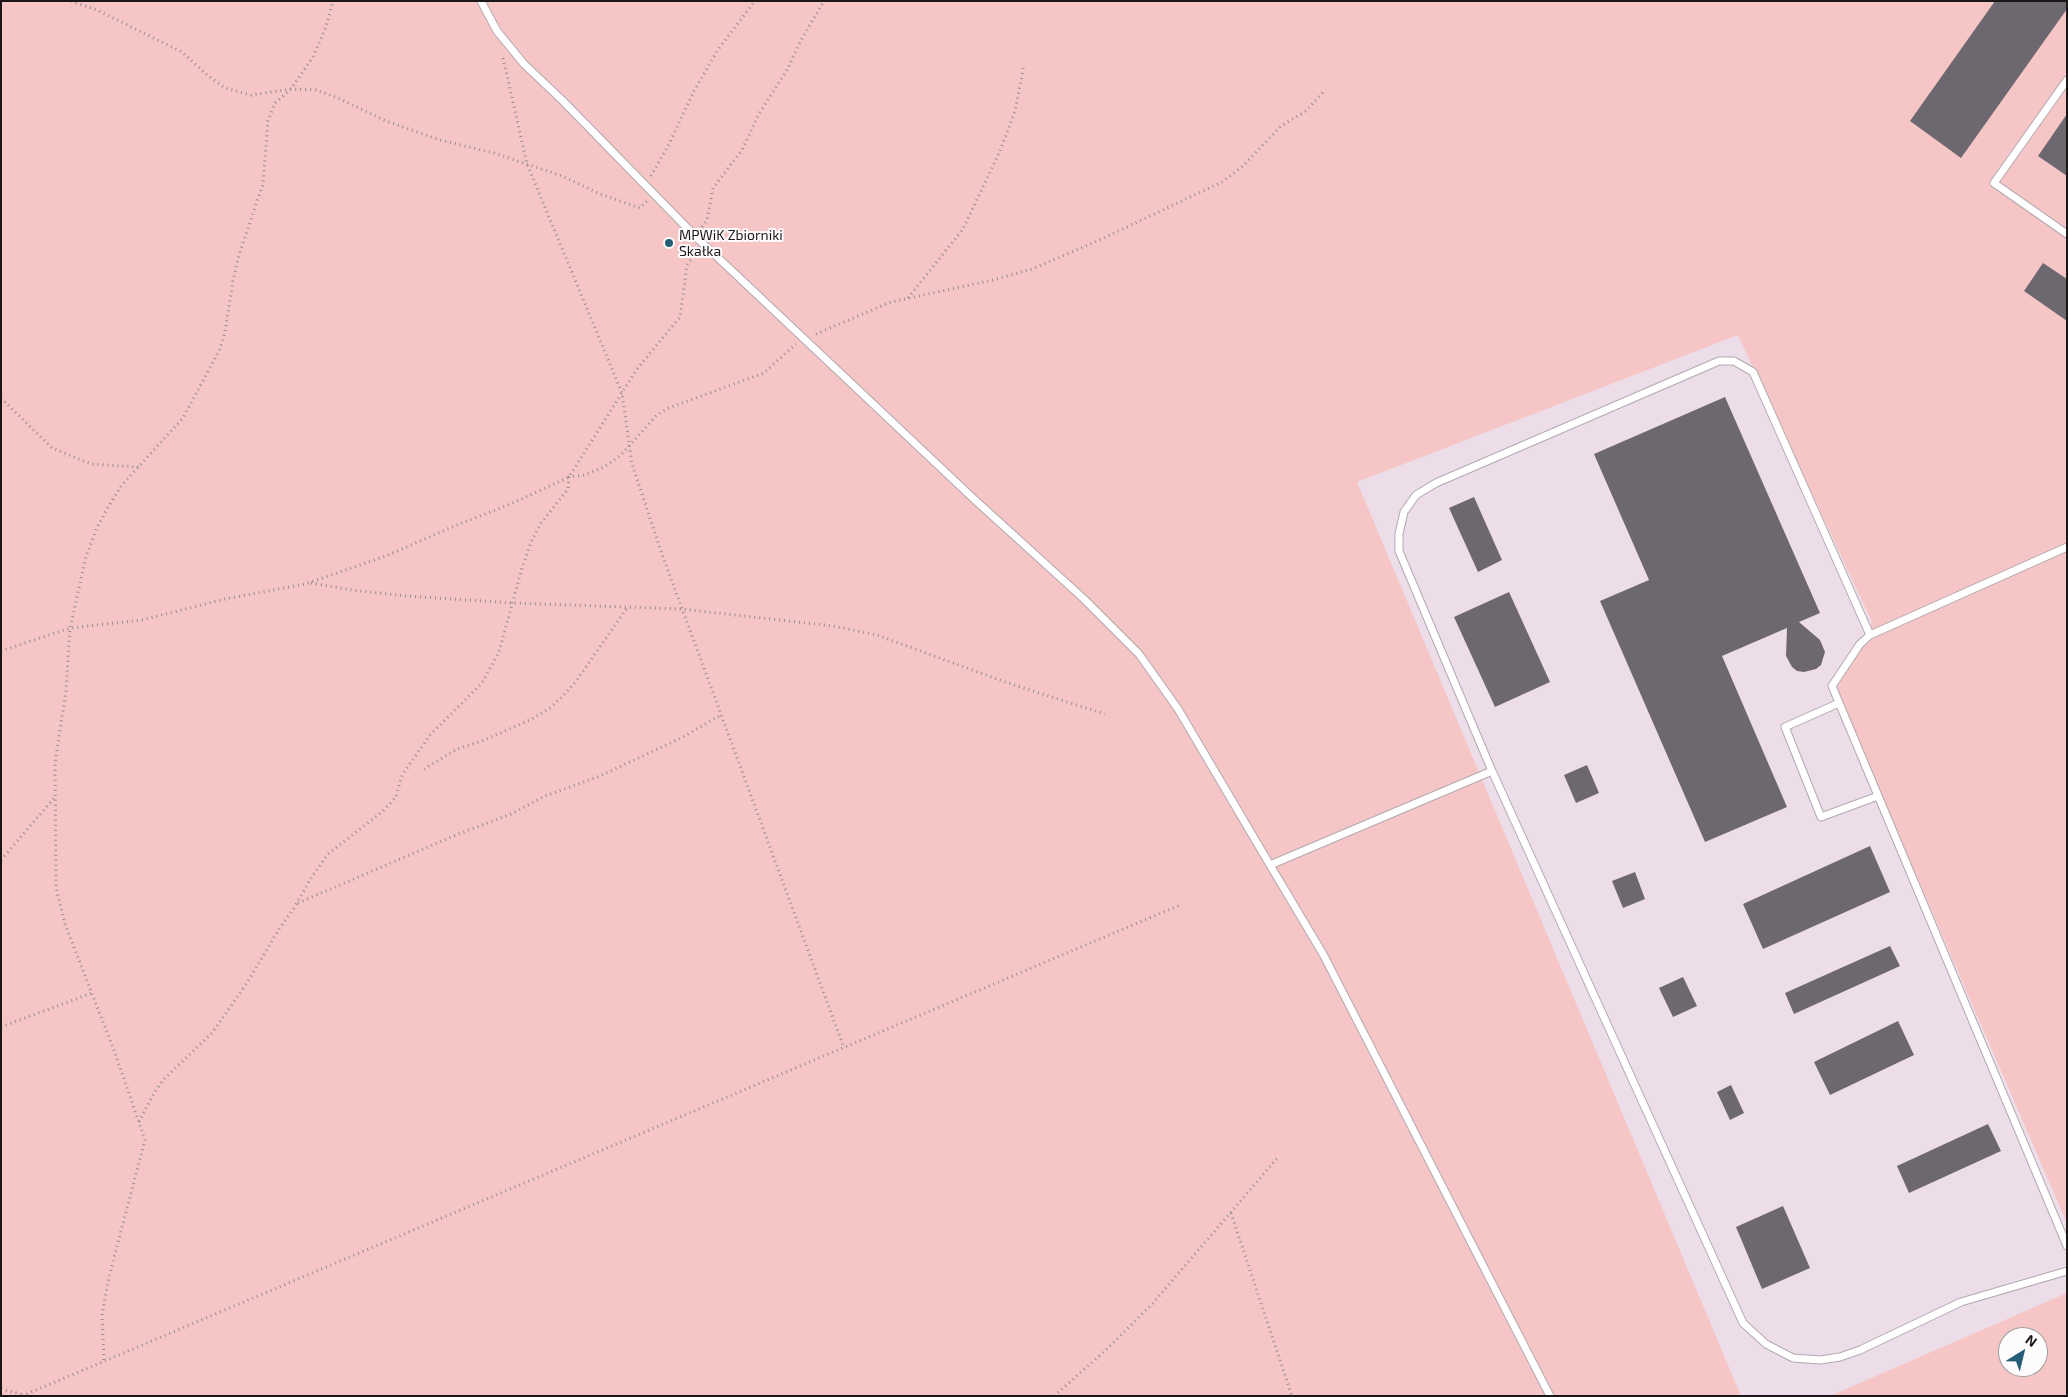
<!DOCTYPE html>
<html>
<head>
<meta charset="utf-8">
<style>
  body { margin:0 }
  #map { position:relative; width:2068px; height:1397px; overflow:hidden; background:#f5ecf2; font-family:"Exo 2",sans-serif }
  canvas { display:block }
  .frame { position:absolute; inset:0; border:2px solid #1a1719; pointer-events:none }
  .north { position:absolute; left:1998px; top:1327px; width:50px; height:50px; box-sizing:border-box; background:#fefbfd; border:1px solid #a3a0a2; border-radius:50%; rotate:36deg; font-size:14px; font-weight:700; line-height:20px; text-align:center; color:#1a1719 }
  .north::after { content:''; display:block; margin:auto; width:18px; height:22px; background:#245e77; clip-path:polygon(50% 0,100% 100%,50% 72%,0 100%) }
</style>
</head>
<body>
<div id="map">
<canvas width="2068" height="1397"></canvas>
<div class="frame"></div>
<div class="north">N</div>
</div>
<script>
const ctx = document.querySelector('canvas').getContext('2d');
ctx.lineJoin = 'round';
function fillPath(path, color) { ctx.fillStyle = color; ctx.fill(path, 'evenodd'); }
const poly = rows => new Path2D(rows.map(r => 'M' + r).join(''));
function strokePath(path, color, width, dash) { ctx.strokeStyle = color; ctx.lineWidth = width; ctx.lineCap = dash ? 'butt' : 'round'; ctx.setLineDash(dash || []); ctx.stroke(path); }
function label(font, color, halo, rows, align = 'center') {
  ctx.font = font + ' "Exo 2",sans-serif'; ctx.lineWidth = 4; ctx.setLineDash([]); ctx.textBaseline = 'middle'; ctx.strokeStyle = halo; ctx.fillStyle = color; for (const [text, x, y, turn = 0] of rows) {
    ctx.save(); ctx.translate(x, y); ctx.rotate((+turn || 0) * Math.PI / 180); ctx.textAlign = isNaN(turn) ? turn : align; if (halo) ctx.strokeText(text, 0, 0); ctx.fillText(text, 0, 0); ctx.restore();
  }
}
fillPath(poly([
  [2067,1,2067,1396,1422,1396,972,415],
  [2008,1337,2038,1337,2038,1367,2008,1367]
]), '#eddde8');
fillPath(poly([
  [1,1,2067,1,2067,1223,1836,690,1872,622,1738,335,1357,482,1741,1396,1,1396],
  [2067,1293,2067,1396,1830,1396],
  [2008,1337,2038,1337,2038,1367,2008,1367]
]), '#f6c5c5');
fillPath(poly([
  [1995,1,2067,1,2067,9,1961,158,1910,121],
  [2067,114,2067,176,2038,156],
  [2043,263,2067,279,2067,321,2024,291],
  [1725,397,1820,613,1799,622,1820,640,1825,652,1821,665,1816,669,1804,672,1797,671,1792,667,1786,656,1787,628,1722,656,1787,807,1705,842,1600,601,1649,580,1594,454],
  [1474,497,1502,560,1478,572,1449,508],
  [1509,592,1550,682,1495,707,1454,617],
  [1587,765,1599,793,1576,803,1564,775],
  [1870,846,1890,892,1763,949,1743,904],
  [1635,872,1645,899,1623,908,1612,881],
  [1890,946,1900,966,1794,1014,1785,993],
  [1683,977,1697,1006,1673,1017,1659,988],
  [1898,1021,1914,1055,1830,1095,1814,1062],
  [1731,1085,1744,1113,1730,1120,1717,1092],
  [1988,1124,2001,1151,1909,1193,1897,1166],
  [1783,1206,1810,1268,1762,1289,1736,1227]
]), '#6d6870');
const service = poly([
  [481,1,497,31,524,64,563,101,695,236,975,500,1084,599,1139,654,1178,709,1270,865,1492,771],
  [2067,80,1994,183,2067,234],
  [2067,547,1870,635,1860,644,1832,686,2067,1246],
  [1870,635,1753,372,1734,361,1719,361,1436,483,1416,495,1404,512,1399,534,1399,551,1492,771,1743,1323,1766,1344,1793,1358,1820,1360,1840,1357,1860,1350,1961,1302,2067,1271],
  [1839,703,1785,727,1821,817,1878,796],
  [1270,865,1323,954,1550,1396]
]);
strokePath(service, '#b2a9b0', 9);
strokePath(poly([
  [71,1,97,10,182,52,206,74,225,88,251,95,291,89,316,90,338,98,386,121,440,140,494,153,562,176,600,194,640,208,647,201],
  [503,58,527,164,622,393,632,464,663,557,844,1048],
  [651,176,669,144,694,91,719,48,755,1],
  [702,227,707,220,713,188,742,150,759,114,788,68,801,40,824,1],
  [908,298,963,229,1000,151,1015,111,1024,65],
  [816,334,891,302,993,280,1032,269,1095,242,1222,182,1243,166,1281,126,1306,111,1323,92],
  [1,398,52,448,91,464,139,467],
  [311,583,352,590,407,596,512,603,682,609,833,626,877,635,1005,682,1105,714],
  [1,651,70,628,142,620,225,599,305,584,386,556,452,527,513,503,569,477,637,369,680,317,687,265,697,252],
  [424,769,457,749,482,741,530,720,550,708,563,696,577,680,627,608],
  [1,860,55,797],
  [298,903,456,835,511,814,545,796,600,776,681,738,721,715],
  [1,1027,92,993],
  [139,1122,154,1093,164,1079,212,1033,247,983,279,929,294,908,311,878,328,854,383,811,396,797,402,775,430,735,482,683,499,652,522,568,532,540,541,523,568,489,569,477,585,475,604,467,621,455,656,416,666,409,764,373,796,344],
  [1231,1213,1292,1396],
  [104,1360,102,1314,109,1277,145,1140,115,1053,65,924,56,888,55,763,66,691,70,628,86,557,96,530,107,509,121,486,183,418,220,349,225,332,233,281,239,255,263,184,268,121,275,103,291,89,313,57,326,27,333,1],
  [1,1389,24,1395],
  [22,1396,1180,905],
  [1054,1396,1105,1351,1153,1303,1279,1156]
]), '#958e93', 3, [1, 4]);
strokePath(service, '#fff', 7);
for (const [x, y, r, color] of [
  [669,243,5,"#245e77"]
]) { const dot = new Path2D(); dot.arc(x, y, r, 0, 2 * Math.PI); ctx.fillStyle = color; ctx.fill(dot); strokePath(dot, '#fefbfd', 2); }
label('14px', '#1a1719', '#fefbfd', [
  ["MPWiK Zbiorniki",679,235],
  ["Skałka",679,251]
], 'left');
</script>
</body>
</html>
